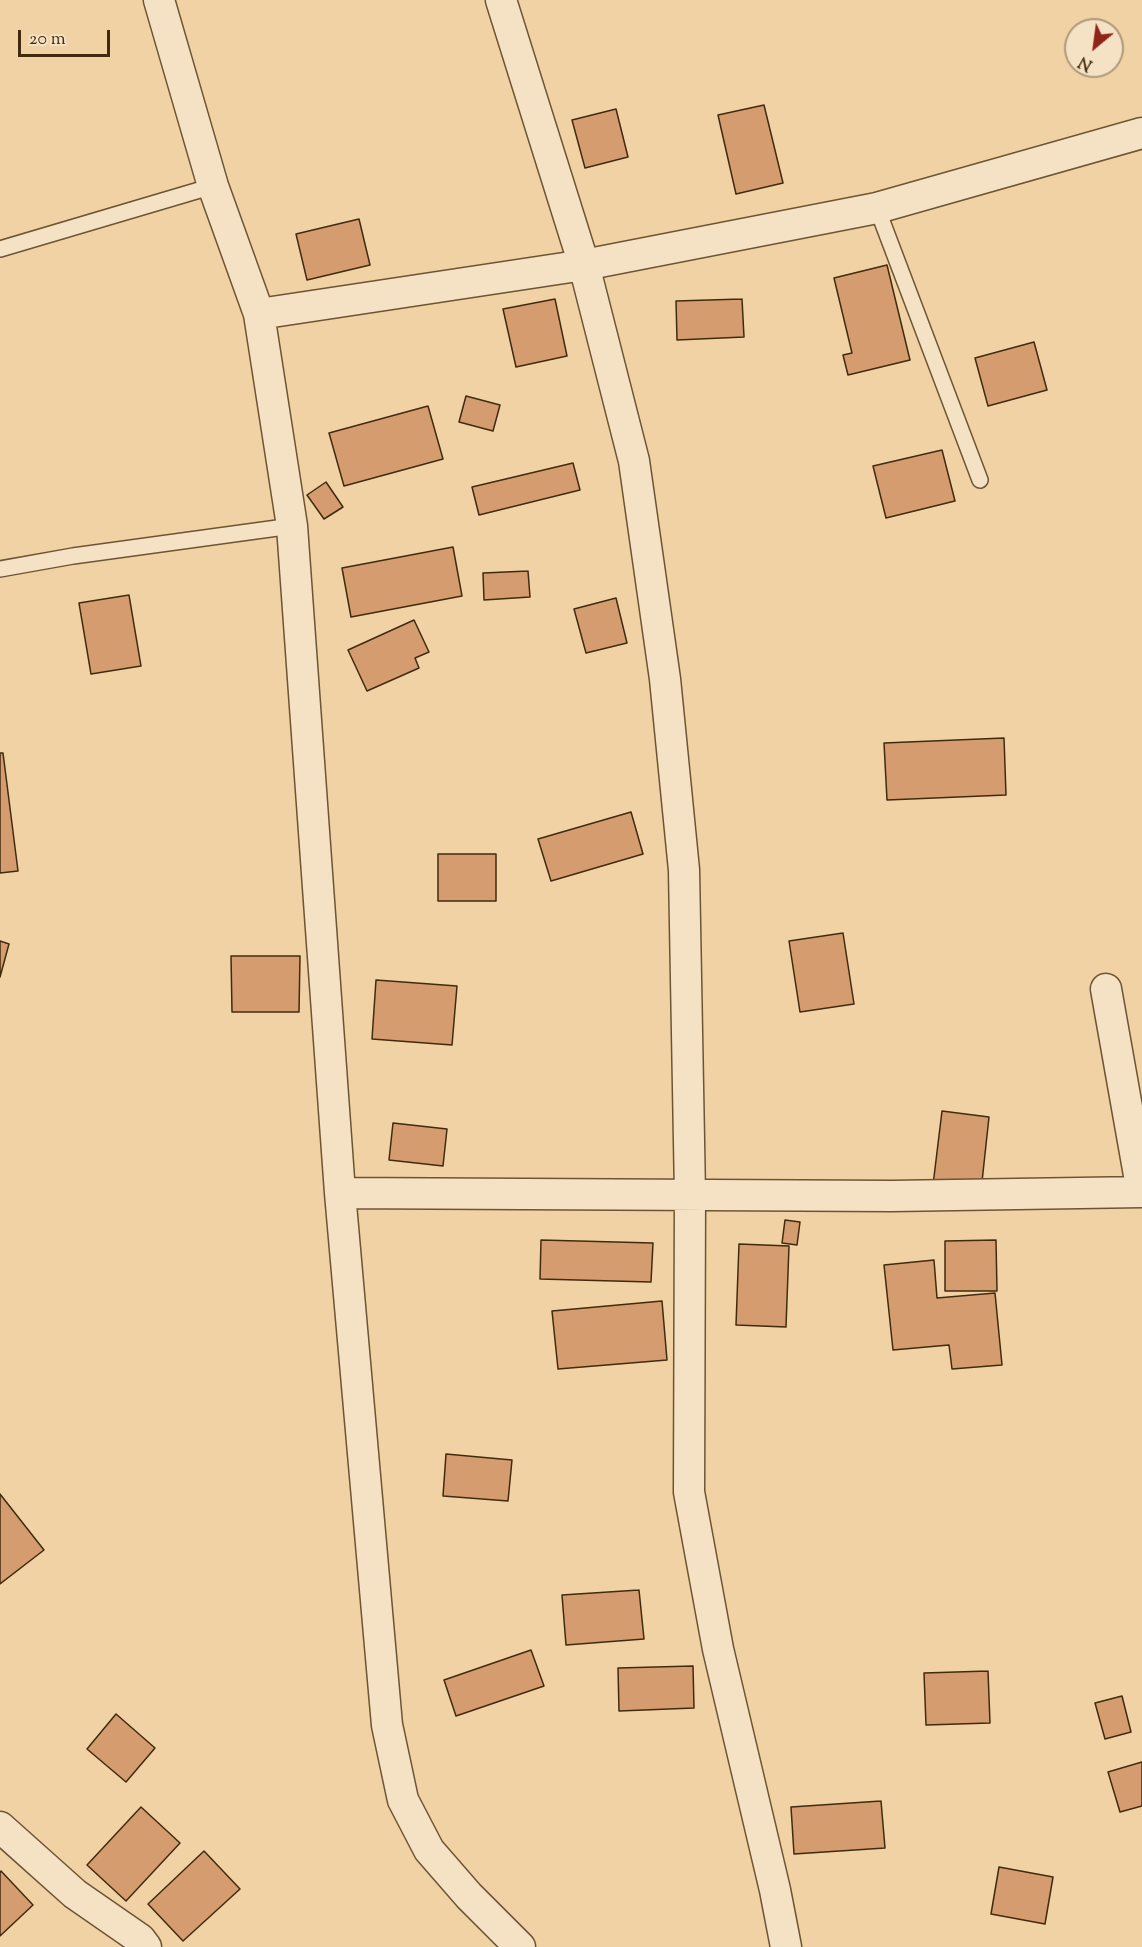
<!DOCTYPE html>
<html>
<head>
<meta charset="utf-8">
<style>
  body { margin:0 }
  #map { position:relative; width:1142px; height:1947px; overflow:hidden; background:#f0d2a4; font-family:"Sorts Mill Goudy",serif }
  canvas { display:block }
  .north { position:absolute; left:1064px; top:18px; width:60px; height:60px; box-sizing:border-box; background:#f5e2c4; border:2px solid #ad997b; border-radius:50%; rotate:209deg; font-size:16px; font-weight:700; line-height:24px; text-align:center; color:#412b0e }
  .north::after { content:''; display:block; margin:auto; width:21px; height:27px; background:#8f2418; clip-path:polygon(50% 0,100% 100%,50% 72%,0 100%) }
  .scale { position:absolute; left:18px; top:30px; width:92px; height:27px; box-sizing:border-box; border:3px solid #412b0e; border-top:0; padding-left:8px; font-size:18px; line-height:21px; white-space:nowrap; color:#412b0e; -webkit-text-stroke:4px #f5e2c4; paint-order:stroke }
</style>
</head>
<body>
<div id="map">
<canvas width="1142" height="1947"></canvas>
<div class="north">N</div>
<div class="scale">20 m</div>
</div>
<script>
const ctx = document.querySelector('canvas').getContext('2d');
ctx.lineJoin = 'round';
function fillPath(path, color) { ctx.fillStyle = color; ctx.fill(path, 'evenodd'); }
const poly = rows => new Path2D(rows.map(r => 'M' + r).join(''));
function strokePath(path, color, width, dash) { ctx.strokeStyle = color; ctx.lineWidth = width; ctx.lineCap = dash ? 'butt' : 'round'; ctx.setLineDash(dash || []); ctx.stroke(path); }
const building = poly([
  [764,105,783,183,736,194,718,115,764,105],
  [616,109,628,157,585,168,572,120,616,109],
  [359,219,370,265,307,280,296,234,359,219],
  [887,265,910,360,848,375,843,355,852,353,834,278,887,265],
  [555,299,567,356,516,367,503,309,555,299],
  [742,299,744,337,677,340,676,301,742,299],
  [1034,342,1047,390,988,406,975,358,1034,342],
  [466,396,500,405,493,431,459,422,466,396],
  [428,406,443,459,344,486,329,433,428,406],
  [942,450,955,501,886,518,873,466,942,450],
  [573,463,580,490,479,515,472,487,573,463],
  [326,482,343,507,324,519,307,495,326,482],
  [453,547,462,596,351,617,342,568,453,547],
  [528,571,530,597,484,600,483,573,528,571],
  [129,595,141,666,91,674,79,603,129,595],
  [616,598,627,643,586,653,574,609,616,598],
  [414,620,429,652,415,658,419,668,367,691,348,650,414,620],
  [1004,738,1006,795,887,800,884,743,1004,738],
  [0,753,3,753,18,871,0,873,0,753],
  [631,812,643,854,551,881,538,839,631,812],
  [438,854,496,854,496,901,438,901,438,854],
  [843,933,854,1004,800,1012,789,941,843,933],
  [0,941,9,944,0,977,0,941],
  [231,956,300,956,299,1012,232,1012,231,956],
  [376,980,457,986,452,1045,372,1039,376,980],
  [942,1111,989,1117,981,1191,933,1185,942,1111],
  [393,1123,447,1129,443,1166,389,1160,393,1123],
  [785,1220,800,1222,797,1245,782,1243,785,1220],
  [541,1240,653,1243,651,1282,540,1279,541,1240],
  [996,1240,997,1291,945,1291,945,1241,996,1240],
  [739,1244,789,1246,786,1327,736,1325,739,1244],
  [934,1260,937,1298,995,1293,1002,1365,952,1369,949,1345,893,1350,884,1265,934,1260],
  [662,1301,667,1360,558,1369,552,1311,662,1301],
  [446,1454,512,1460,508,1501,443,1496,446,1454],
  [0,1494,44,1550,0,1584,0,1494],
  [639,1590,644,1639,566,1645,562,1595,639,1590],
  [531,1650,544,1686,456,1716,444,1680,531,1650],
  [693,1666,694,1708,619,1711,618,1668,693,1666],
  [988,1671,990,1723,926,1725,924,1673,988,1671],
  [1122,1696,1131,1732,1105,1739,1095,1703,1122,1696],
  [116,1714,155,1748,126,1782,87,1749,116,1714],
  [1142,1762,1142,1806,1120,1812,1108,1772,1142,1762],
  [881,1801,885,1848,794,1854,791,1807,881,1801],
  [141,1807,180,1843,126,1901,87,1865,141,1807],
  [204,1851,240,1889,183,1941,148,1904,204,1851],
  [999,1867,1053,1877,1045,1924,991,1914,999,1867],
  [1,1871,33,1905,0,1936,0,1873,1,1871]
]);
fillPath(building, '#d49c6f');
strokePath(building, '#412b0e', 1.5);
const lane = poly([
  [877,208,980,480],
  [0,249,213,186],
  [0,569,73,556,292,526]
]);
const street = poly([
  [159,0,213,186,259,314,292,526,340,1193,387,1725,403,1800,429,1850,469,1896,520,1947],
  [501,0,584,265,634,461,665,679,684,870,690,1195,689,1492,718,1649,775,1890,786,1947],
  [259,314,584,265,877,208,1142,133],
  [1106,989,1142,1192],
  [340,1193,892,1196,1142,1192],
  [0,1827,75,1894,140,1939,146,1947]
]);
strokePath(lane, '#6d5534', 18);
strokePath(street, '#6d5534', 33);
strokePath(lane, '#f5e2c4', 15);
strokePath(street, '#f5e2c4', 30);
</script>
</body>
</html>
